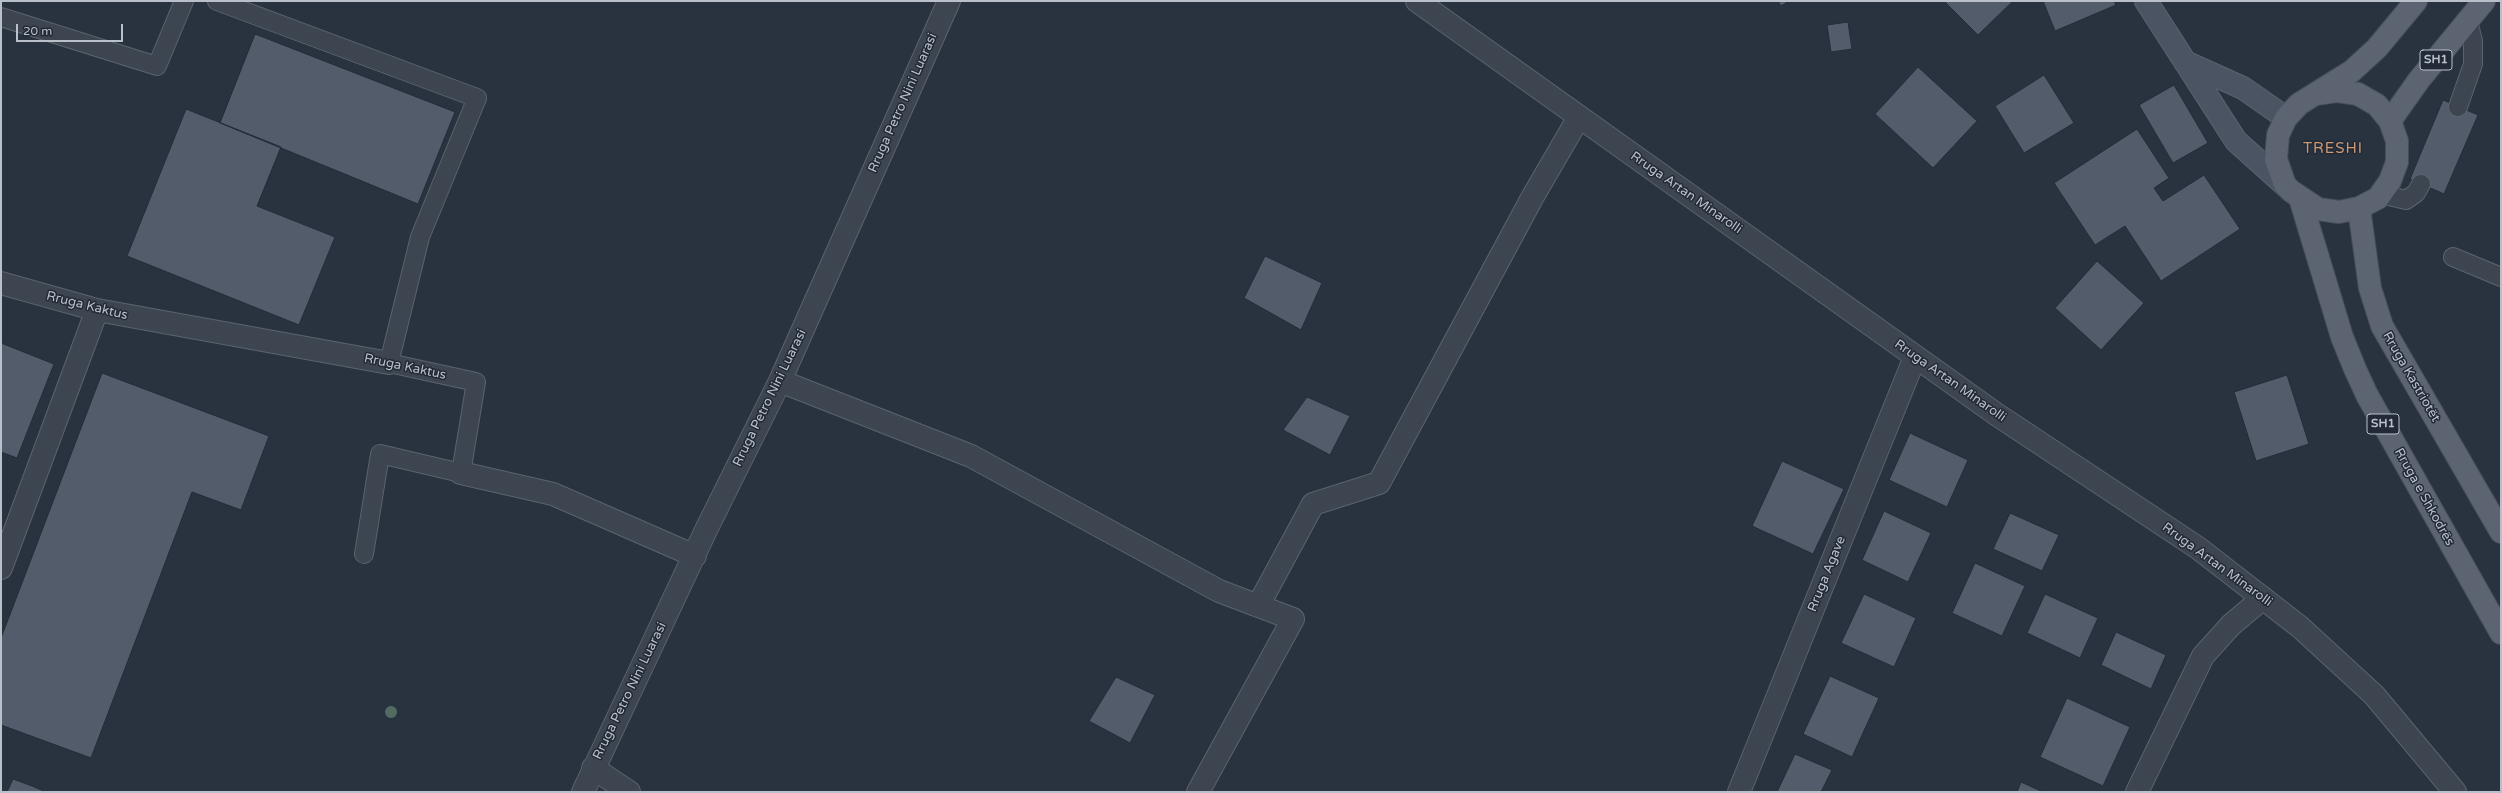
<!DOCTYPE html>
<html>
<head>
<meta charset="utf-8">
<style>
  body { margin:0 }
  #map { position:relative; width:2502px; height:793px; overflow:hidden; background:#293340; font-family:"Varela Round",sans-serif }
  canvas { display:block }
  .frame { position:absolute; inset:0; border:2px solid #bac0ca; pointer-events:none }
  .scale { position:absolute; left:16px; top:24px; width:107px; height:18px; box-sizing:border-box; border:2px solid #bac0ca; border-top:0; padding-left:5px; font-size:12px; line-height:14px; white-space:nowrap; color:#bac0ca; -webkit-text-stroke:3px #212a36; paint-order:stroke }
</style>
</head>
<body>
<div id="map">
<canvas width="2502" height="793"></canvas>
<div class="frame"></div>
<div class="scale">20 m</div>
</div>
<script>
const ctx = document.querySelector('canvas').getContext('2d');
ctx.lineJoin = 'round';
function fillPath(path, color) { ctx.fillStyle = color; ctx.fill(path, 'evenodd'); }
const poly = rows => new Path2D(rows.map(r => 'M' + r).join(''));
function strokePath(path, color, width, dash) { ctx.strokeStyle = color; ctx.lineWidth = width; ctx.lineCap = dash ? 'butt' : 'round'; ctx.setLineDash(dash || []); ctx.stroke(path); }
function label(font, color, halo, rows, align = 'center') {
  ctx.font = font + ' "Varela Round",sans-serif'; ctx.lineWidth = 3; ctx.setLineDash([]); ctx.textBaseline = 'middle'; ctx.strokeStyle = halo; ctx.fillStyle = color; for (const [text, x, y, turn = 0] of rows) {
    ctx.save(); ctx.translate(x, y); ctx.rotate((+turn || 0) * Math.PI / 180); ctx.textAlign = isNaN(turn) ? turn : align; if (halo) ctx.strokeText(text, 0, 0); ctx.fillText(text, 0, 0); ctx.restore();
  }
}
const building = poly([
  [1778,1,1789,1,1781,6,1778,1],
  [1944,1,2013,1,1978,35,1944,1],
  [2043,1,2114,1,2116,5,2055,31,2043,1],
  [1848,22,1852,49,1831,52,1827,25,1848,22],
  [255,34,455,112,418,204,220,123,255,34],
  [1918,67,1977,121,1933,168,1875,114,1918,67],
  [2044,75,2074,123,2024,153,1995,106,2044,75],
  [2174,85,2208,143,2173,163,2139,105,2174,85],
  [2443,100,2478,115,2444,194,2410,179,2443,100],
  [186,109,281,147,257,206,335,237,299,325,127,256,186,109],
  [2137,129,2169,178,2154,188,2163,201,2204,175,2240,229,2161,281,2125,226,2095,245,2054,183,2137,129],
  [1265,256,1322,283,1301,330,1244,298,1265,256],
  [2097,261,2144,303,2101,350,2055,308,2097,261],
  [1,343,54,364,17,458,1,452,1,343],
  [102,373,269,436,241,510,192,492,91,758,1,725,1,638,102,373],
  [2287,375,2309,444,2256,461,2234,392,2287,375],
  [1307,397,1350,416,1330,455,1283,430,1307,397],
  [1910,433,1968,460,1947,507,1889,480,1910,433],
  [1782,461,1844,489,1813,554,1752,526,1782,461],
  [1884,511,1931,533,1908,582,1862,560,1884,511],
  [2010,513,2059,535,2042,571,1993,549,2010,513],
  [1975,563,2025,586,2002,636,1952,613,1975,563],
  [1864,594,1916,618,1894,667,1841,643,1864,594],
  [2045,594,2098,618,2080,658,2027,633,2045,594],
  [2116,632,2166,655,2151,689,2101,665,2116,632],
  [1830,676,1879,698,1852,757,1803,734,1830,676],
  [1116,677,1155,695,1130,743,1089,721,1116,677],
  [2067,698,2130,727,2103,786,2040,757,2067,698],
  [1795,754,1832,770,1821,792,1777,792,1795,754],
  [13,779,32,786,46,792,7,792,13,779],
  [2021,782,2043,792,2017,792,2021,782]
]);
fillPath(building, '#525c6b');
strokePath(building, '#242c38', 1);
const lane = poly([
  [217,1,477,98,420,237,389,363,476,382,461,473,380,454,364,554],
  [1,17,157,66,184,1],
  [2458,107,2473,64,2473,41,2468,21],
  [2381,194,2406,200,2416,193,2421,184],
  [2453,257,2501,277]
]);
const street = poly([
  [1417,1,1996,414,2198,548,2300,627,2374,695,2455,792],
  [1,283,97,310,389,363],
  [780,381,971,456,1219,591,1293,619,1198,792],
  [461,473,553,494,695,556],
  [1,568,97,310],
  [1258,606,1313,504,1379,483,1532,198,1579,117],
  [593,768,629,792],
  [583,792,706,530,780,381,949,1],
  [1739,792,1915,357],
  [2137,792,2203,656,2231,625,2263,598]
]);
const secondary = poly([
  [2146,1,2236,141,2285,185],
  [2185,62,2243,88,2286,118]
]);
const primary = poly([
  [2317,94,2337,91,2358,94,2377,105,2390,121,2397,141,2397,162,2390,181,2378,198,2359,208,2339,212,2318,209,2291,191,2285,185,2276,159,2278,135,2286,118,2299,104,2352,71,2377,48,2416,1],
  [2390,121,2419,80,2484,1],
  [2300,198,2342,337,2355,369,2367,395,2501,633],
  [2359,208,2370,288,2382,326,2501,532]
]);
strokePath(lane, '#5b636e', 20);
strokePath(street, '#5b636e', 24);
strokePath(secondary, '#5b636e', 24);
strokePath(primary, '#474e5a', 24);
strokePath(lane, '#3d4550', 18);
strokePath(street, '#3d4550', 22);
strokePath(secondary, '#4b5463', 22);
strokePath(primary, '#5b6470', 22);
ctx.fillStyle = '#526b60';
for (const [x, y] of [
  [391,712]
]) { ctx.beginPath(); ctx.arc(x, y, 6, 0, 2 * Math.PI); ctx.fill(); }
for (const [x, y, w] of [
  [2436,60,32],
  [2383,424,32]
]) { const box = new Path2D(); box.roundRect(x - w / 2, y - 10, w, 20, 3); ctx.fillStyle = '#212a36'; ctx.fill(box); strokePath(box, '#bac0ca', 1); }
label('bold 12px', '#bac0ca', null, [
  ["SH1",2436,60],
  ["SH1",2383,424]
]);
label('13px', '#bac0ca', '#212a36', [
  ["Rruga Petro Nini Luarasi",903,103,-66],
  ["Rruga Artan Minarolli",1686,193,35],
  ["Rruga Kaktus",87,306,14],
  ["Rruga Kaktus",405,367,12],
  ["Rruga Kastriotët",2411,377,60],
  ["Rruga Artan Minarolli",1950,381,35],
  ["Rruga Petro Nini Luarasi",770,398,-64],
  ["Rruga e Shkodrës",2424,497,61],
  ["Rruga Artan Minarolli",2217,565,36],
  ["Rruga Agave",1827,574,-68],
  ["Rruga Petro Nini Luarasi",630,691,-64]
]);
ctx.letterSpacing = '1px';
label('15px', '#ce9871', '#212a36', [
  ["TRESHI",2333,149]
]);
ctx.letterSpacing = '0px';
</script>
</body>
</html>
